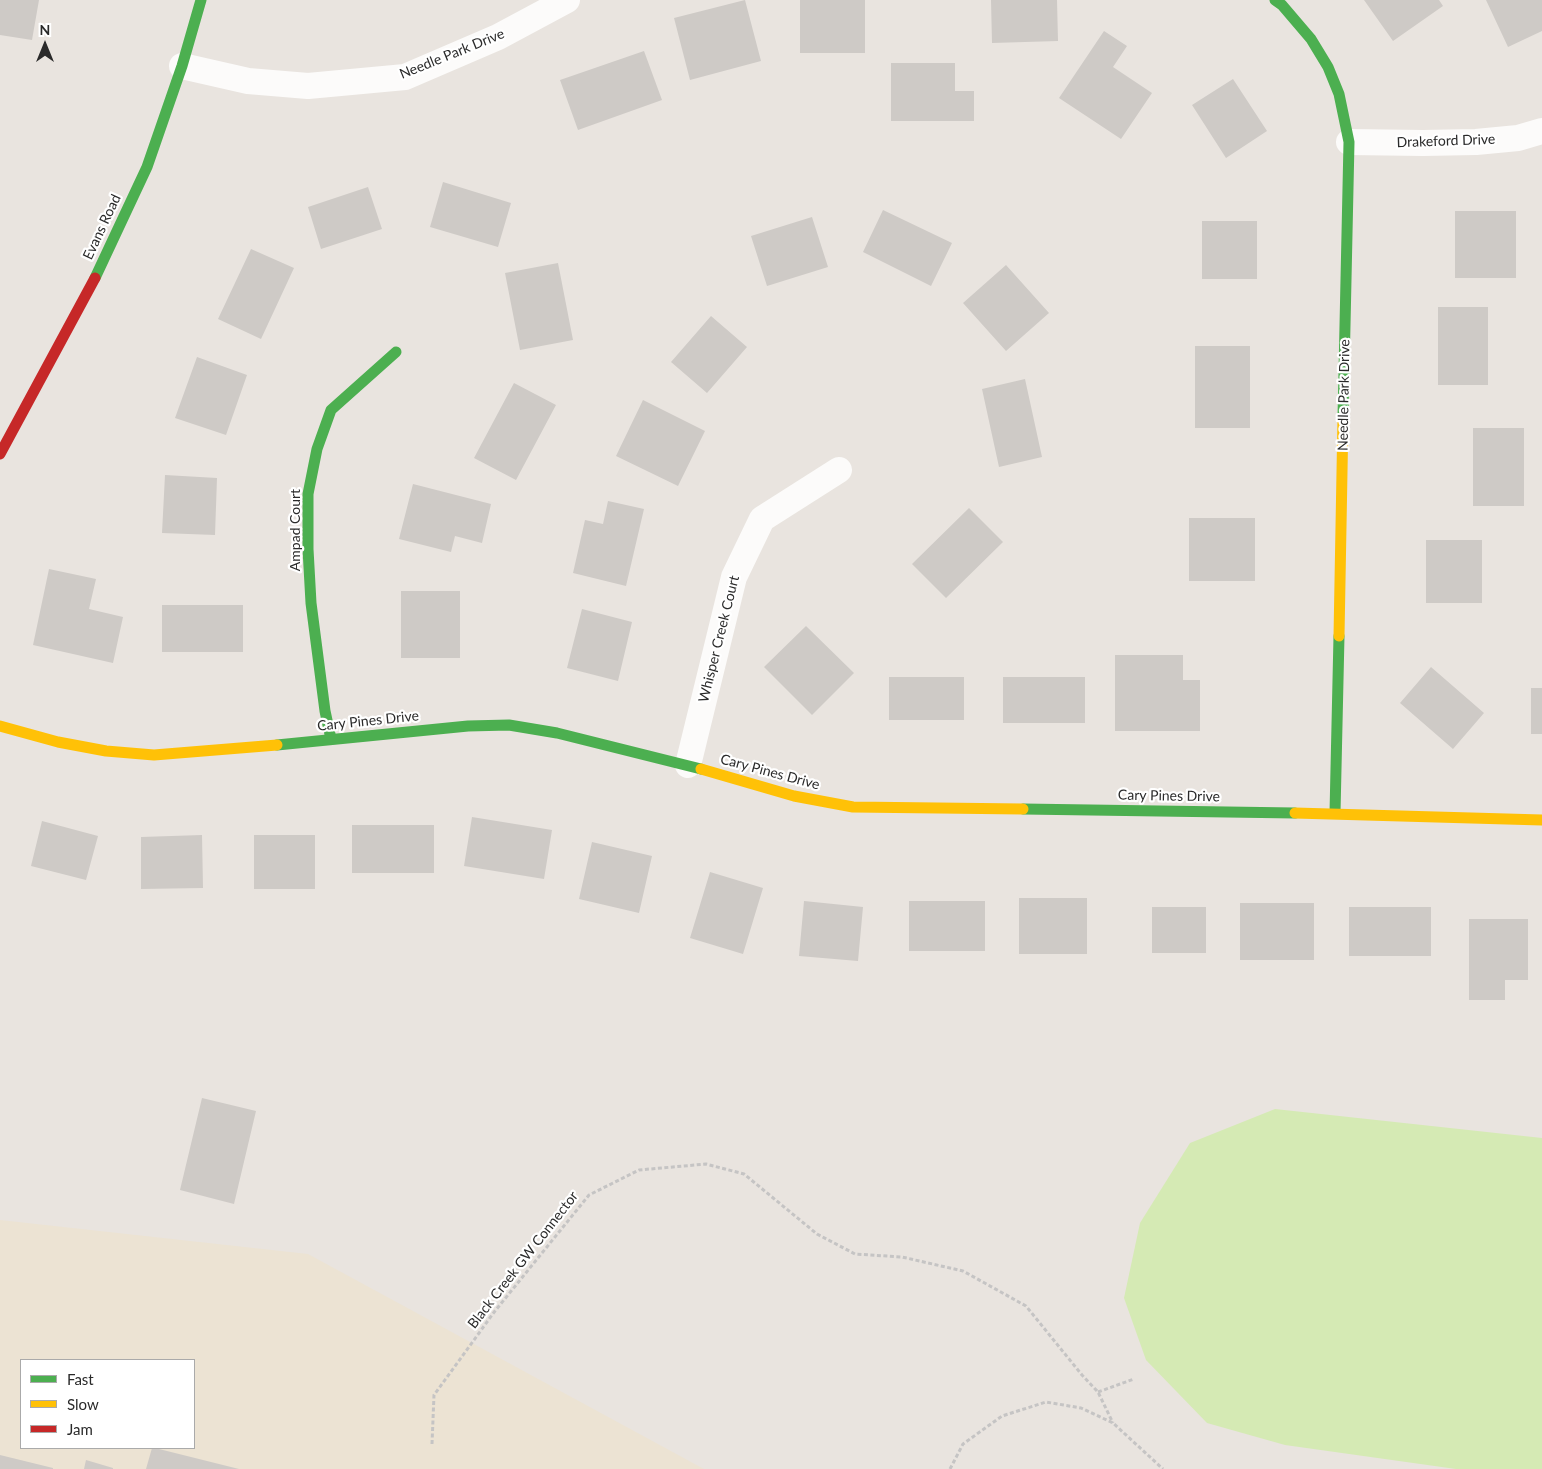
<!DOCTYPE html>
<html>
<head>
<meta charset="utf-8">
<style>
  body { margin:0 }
  #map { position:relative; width:1542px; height:1469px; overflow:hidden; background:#e9e4df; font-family:Lato,sans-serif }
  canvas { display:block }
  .legend { position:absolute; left:20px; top:1359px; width:175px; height:90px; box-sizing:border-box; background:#fff; border:1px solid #aaa; margin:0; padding:6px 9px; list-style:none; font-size:15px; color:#2a2a2a }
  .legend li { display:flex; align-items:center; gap:10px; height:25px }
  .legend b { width:25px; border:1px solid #aaa }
  .north { position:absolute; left:20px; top:20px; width:50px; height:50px; -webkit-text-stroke:4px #fff; paint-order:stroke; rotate:0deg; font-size:14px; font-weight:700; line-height:20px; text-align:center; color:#2a2a2a }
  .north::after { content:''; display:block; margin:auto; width:18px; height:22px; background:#2a2a2a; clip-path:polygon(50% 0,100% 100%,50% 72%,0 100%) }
</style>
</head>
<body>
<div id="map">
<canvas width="1542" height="1469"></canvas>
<ul class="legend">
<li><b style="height:6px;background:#4caf50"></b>Fast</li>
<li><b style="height:6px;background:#ffc107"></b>Slow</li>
<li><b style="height:6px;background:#c62828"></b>Jam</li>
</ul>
<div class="north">N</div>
</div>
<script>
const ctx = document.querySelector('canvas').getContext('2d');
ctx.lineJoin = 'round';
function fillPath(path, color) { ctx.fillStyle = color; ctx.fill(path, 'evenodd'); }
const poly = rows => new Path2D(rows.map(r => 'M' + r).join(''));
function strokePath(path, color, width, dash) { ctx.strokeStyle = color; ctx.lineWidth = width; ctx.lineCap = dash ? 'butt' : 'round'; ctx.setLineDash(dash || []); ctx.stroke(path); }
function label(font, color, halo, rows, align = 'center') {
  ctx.font = font + ' Lato,sans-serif'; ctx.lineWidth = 4.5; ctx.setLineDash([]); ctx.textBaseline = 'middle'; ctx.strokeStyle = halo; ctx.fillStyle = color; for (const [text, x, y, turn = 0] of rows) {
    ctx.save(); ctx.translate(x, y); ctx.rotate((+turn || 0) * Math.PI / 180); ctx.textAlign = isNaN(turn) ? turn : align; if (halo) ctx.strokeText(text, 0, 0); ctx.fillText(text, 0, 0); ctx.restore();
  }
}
fillPath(poly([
  [0,1220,308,1254,704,1469,0,1469],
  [21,1360,194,1360,194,1448,21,1448]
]), '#ece3d3');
fillPath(poly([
  [1275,1109,1542,1138,1542,1469,1456,1469,1285,1445,1207,1423,1146,1360,1124,1298,1140,1223,1190,1143]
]), '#d5eab4');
fillPath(poly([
  [0,0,39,0,32,40,0,35],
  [745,0,761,61,690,80,674,18],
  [800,0,865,0,865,53,800,53],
  [991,0,1057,0,1058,41,992,43],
  [1364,0,1439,0,1443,6,1393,41],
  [1486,0,1542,0,1542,31,1508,47],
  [1104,31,1127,46,1113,67,1152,93,1121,139,1059,98],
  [644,51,662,100,578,130,560,80],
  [891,63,955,63,955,91,974,91,974,121,891,121],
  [1233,79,1267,131,1226,158,1192,105],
  [443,182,511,203,498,247,430,227],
  [368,187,382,229,321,249,308,207],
  [883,210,952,243,931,286,863,252],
  [1455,211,1516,211,1516,278,1455,278],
  [812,217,828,267,767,286,751,236],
  [1202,221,1257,221,1257,279,1202,279],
  [251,249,294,268,261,339,218,319],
  [558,263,573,340,520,350,505,273],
  [1006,265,1049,313,1006,351,963,303],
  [1438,307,1488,307,1488,385,1438,385],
  [711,316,747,347,707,393,671,362],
  [1195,346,1250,346,1250,428,1195,428],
  [197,357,247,375,226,435,175,418],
  [1025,379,1042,457,999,467,982,389],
  [514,383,556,405,516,480,474,458],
  [643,400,705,431,678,486,616,456],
  [1473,428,1524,428,1524,506,1473,506],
  [165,475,217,478,215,535,162,533],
  [413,484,491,504,482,543,455,536,451,552,399,539],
  [608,501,644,509,626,586,573,573,585,520,603,524],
  [969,508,1003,542,946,598,912,564],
  [1189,518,1255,518,1255,581,1189,581],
  [1426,540,1482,540,1482,603,1426,603],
  [49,569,96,579,89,609,123,617,113,663,33,645],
  [401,591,460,591,460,658,401,658],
  [162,605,243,605,243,652,162,652],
  [582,609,632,622,618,681,567,668],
  [806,626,854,673,812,715,764,667],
  [1115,655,1183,655,1183,680,1200,680,1200,731,1115,731],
  [1431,667,1484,713,1453,749,1400,703],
  [889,677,964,677,964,720,889,720],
  [1003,677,1085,677,1085,723,1003,723],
  [1531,688,1542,688,1542,734,1531,734],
  [472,817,552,830,544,879,464,866],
  [42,821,98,836,86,880,31,866],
  [352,825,434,825,434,873,352,873],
  [202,835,203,888,141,889,141,837],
  [254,835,315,835,315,889,254,889],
  [592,842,652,856,639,913,579,899],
  [710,872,763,888,743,954,690,938],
  [1019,898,1087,898,1087,954,1019,954],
  [804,901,863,907,858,961,799,956],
  [909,901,985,901,985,951,909,951],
  [1240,903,1314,903,1314,960,1240,960],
  [1152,907,1206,907,1206,953,1152,953],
  [1349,907,1431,907,1431,956,1349,956],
  [1469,919,1528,919,1528,980,1505,980,1505,1000,1469,1000],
  [202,1098,256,1111,234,1204,180,1190],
  [152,1448,155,1448,239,1469,146,1469],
  [0,1455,53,1468,53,1469,0,1469],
  [86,1460,113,1468,113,1469,84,1469]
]), '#cecac6');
strokePath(poly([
  [1098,1392,1134,1379],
  [432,1444,434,1395,495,1311,589,1195,639,1170,706,1164,744,1174,817,1234,855,1254,902,1257,963,1271,1026,1306,1082,1375,1098,1392,1113,1423],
  [950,1469,963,1444,1002,1416,1046,1402,1081,1408,1113,1423,1163,1469]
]), '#c5c4c4', 3, [4, 2.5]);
strokePath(poly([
  [182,66,248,81,308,86,405,77,498,37,567,0],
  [1349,142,1423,143,1476,142,1518,138,1542,131],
  [688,765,734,577,762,519,839,470]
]), '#fcfbfa', 26);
strokePath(poly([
  [1275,0,1282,5,1311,39,1328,67,1339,94,1349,142,1343,417],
  [95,278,147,167,182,66,201,0],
  [331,739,325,711,311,603,308,549,308,494,317,449,331,410,396,352],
  [277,745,468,726,509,725,557,733,701,769],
  [1023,809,1295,813],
  [1335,813,1339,636]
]), '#4caf50', 11);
strokePath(poly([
  [1339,636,1343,417],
  [0,726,58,742,106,751,154,755,277,745],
  [701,769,794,796,853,807,1023,809],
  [1295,813,1542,820]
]), '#ffc107', 11);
strokePath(poly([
  [0,454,95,278]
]), '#c62828', 11);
label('14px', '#2a2a2a', '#fff', [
  ["Needle Park Drive",452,54,-22],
  ["Drakeford Drive",1446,141,-2],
  ["Evans Road",102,227,-65],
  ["Needle Park Drive",1344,395,-89],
  ["Ampad Court",295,530,-90],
  ["Whisper Creek Court",719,639,-76],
  ["Cary Pines Drive",368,721,-6],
  ["Cary Pines Drive",770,772,15],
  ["Cary Pines Drive",1169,796,1],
  ["Black Creek GW Connector",523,1260,-52]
]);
</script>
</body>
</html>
